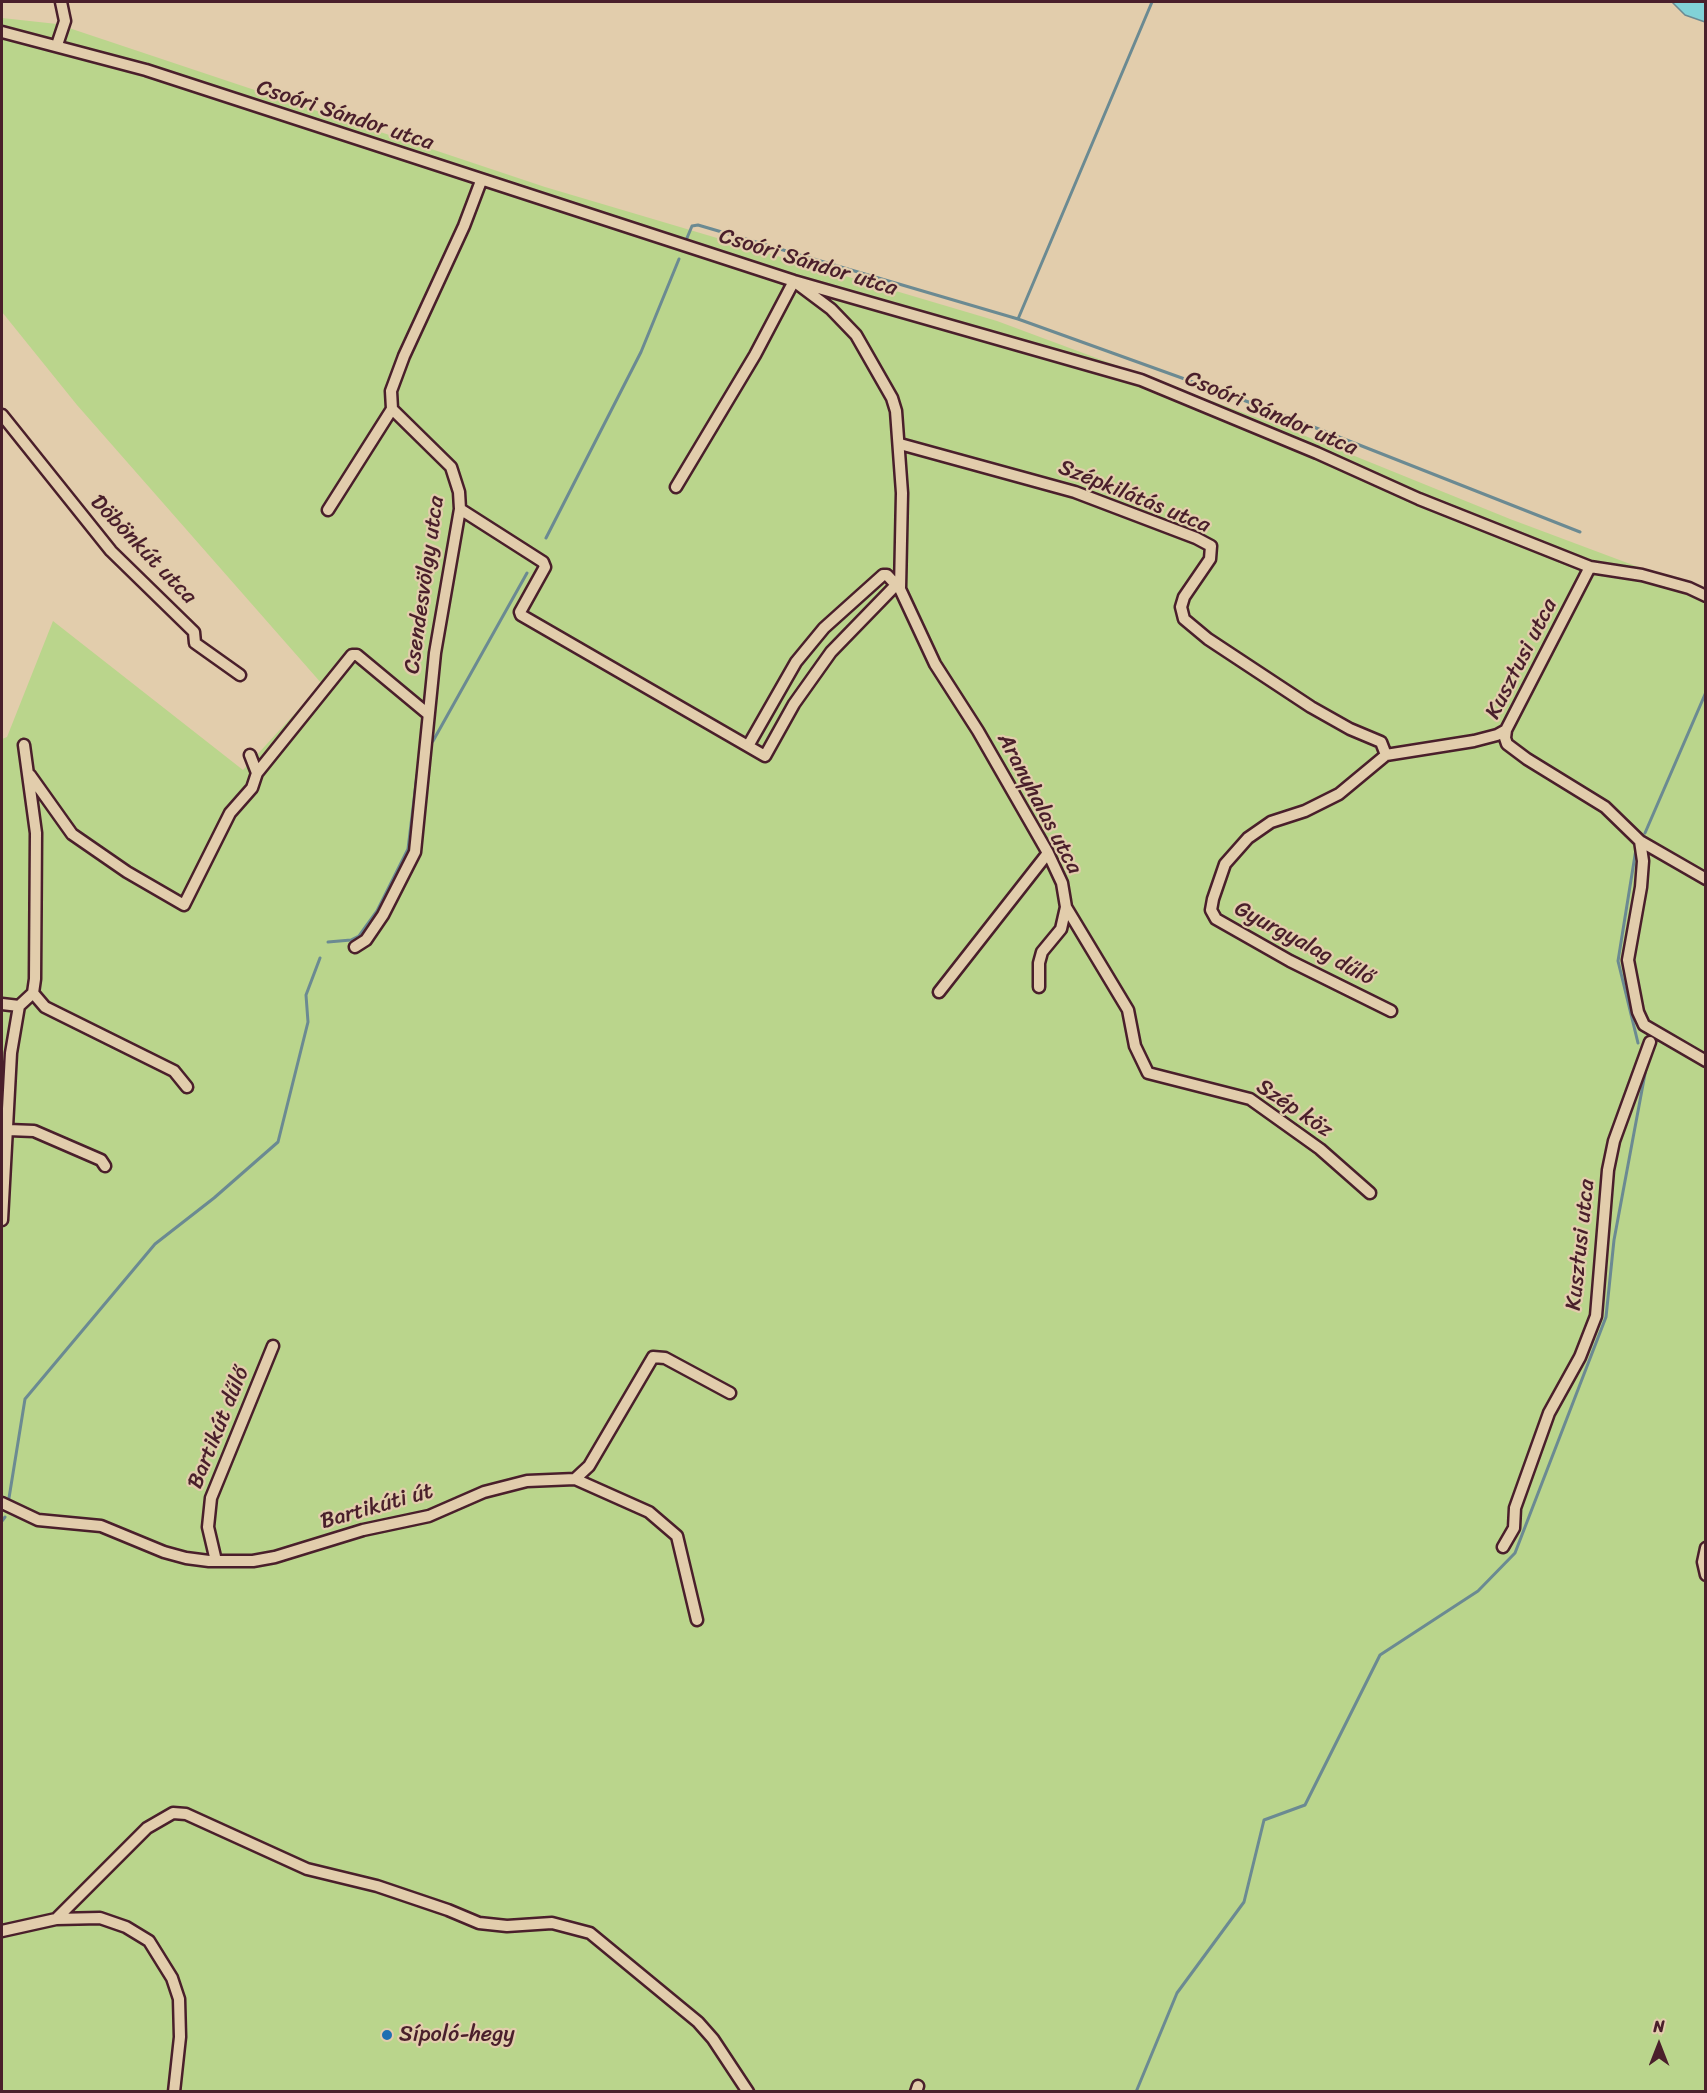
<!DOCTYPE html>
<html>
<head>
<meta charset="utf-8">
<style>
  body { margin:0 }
  #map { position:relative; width:1707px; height:2093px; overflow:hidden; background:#e2cdac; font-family:Sriracha,sans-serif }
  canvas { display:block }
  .frame { position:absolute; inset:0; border:3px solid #4a1f2b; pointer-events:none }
  .north { position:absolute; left:1629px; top:2015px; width:60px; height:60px; -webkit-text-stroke:4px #e2cdac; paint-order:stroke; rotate:0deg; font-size:16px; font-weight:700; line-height:24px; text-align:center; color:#4a1f2b }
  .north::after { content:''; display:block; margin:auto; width:21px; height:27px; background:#4a1f2b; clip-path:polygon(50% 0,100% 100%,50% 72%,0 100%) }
</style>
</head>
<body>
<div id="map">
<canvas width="1707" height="2093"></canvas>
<div class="frame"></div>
<div class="north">N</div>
</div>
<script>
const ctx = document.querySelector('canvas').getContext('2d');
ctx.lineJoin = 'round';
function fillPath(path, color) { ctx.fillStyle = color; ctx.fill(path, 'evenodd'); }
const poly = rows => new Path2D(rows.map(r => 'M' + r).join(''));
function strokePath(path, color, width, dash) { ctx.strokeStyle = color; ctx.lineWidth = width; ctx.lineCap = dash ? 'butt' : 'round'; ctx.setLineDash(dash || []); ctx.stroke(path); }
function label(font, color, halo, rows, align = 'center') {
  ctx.font = font + ' Sriracha,sans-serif'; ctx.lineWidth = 4.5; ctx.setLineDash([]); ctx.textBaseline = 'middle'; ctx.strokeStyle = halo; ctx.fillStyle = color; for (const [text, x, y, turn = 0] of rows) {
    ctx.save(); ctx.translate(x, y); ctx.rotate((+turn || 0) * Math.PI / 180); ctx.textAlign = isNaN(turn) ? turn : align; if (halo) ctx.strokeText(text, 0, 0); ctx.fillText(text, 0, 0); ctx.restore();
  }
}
fillPath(poly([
  [2,18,57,24,545,187,997,321,1298,433,1510,519,1705,592,1705,2091,2,2091,2,739,7,737,53,621,243,770,322,684,77,405,2,312]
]), '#bad58c');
const water = poly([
  [1672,2,1705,2,1705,22,1685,15,1672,2]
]);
fillPath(water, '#81d2d7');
strokePath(water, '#6b8a92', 1.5);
strokePath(poly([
  [687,238,692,226,698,225,1018,319,1268,409,1580,532],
  [1018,319,1152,2],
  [546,538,641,352,679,259],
  [433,741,527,573],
  [1645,833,1706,692],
  [1636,849,1618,961,1638,1043],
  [328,942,351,940,359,936,377,911,408,849,417,775],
  [9,1498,25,1399,155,1244,214,1198,278,1142,308,1022,306,995,320,958],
  [2,1521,5,1517],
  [1136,2092,1177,1993,1244,1902,1264,1820,1305,1805,1380,1655,1478,1591,1515,1553,1606,1317,1614,1240,1647,1063]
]), '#6b8a92', 3);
const street = poly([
  [2,32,146,70,794,281,1141,380,1317,453,1419,499,1590,567,1642,575,1689,588,1706,596],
  [57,45,65,21,61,2],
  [799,285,831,309,856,335,892,398,896,411,902,493,900,589,935,664,978,731,1048,853,1062,883,1066,907,1128,1010,1135,1046,1148,1073,1250,1099,1320,1149,1370,1193],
  [2,415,111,551,194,632,195,643,240,675],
  [900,444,1075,492,1196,538,1211,546,1210,559,1184,597,1181,607,1184,619,1208,639,1311,707,1350,729,1381,742,1386,755],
  [676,487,755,355,794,281],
  [460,509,543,562,545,567,520,612,521,615,765,756,794,704,831,652,896,585],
  [328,510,392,409],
  [1590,567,1506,730,1505,738,1507,744,1527,759,1605,807,1640,841,1643,861,1641,887,1628,960,1638,1012,1644,1025,1706,1061],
  [748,746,796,662,824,628,883,575,887,575,900,589],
  [257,773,352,655,357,655,428,714],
  [30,775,72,834,127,872,184,905,230,813,252,788,257,773,250,755],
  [1640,841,1706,879],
  [355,947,366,940,383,915,415,852,435,653,460,509,459,492,451,467,392,409,391,391,404,356,464,226,481,181],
  [1039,987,1039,963,1042,952,1061,929,1066,907],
  [939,992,1048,853],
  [33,993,45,1007,174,1071,187,1087],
  [2,1004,19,1006],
  [1391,1011,1290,961,1216,919,1211,910,1213,899,1225,864,1248,838,1271,822,1305,811,1339,794,1386,755,1474,741,1497,735,1506,730],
  [8,1130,34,1131,101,1160,105,1166],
  [2,1220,11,1053,19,1006,33,993,35,979,36,833,24,745],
  [575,1479,649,1512,677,1536,697,1620],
  [2,1503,38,1520,101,1526,164,1552,186,1558,209,1561,253,1561,275,1557,363,1530,429,1516,484,1492,527,1481,575,1479,589,1466,653,1357,665,1358,730,1393],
  [1503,1547,1514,1528,1515,1508,1549,1413,1580,1357,1596,1316,1608,1170,1614,1141,1650,1042],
  [1706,1548,1703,1562,1706,1575],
  [216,1561,208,1527,211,1498,273,1346],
  [56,1919,147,1828,173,1813,186,1814,307,1869,377,1886,448,1910,479,1923,507,1926,552,1923,590,1933,698,2022,713,2039,748,2092],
  [2,1931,56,1919,100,1918,126,1927,149,1941,172,1978,179,1999,180,2037,174,2092],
  [916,2092,918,2086]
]);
strokePath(street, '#4a1f2b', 15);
strokePath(street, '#e2cdac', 10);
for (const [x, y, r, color] of [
  [387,2035,6,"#1f6fb2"]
]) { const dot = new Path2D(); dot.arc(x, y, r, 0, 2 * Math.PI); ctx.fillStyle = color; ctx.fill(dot); strokePath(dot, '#e2cdac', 2); }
label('22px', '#4a1f2b', '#e2cdac', [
  ["Csoóri Sándor utca",345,116,18],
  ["Csoóri Sándor utca",808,263,17],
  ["Csoóri Sándor utca",1271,414,23],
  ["Szépkilátás utca",1134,497,22],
  ["Döbönkút utca",143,550,46],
  ["Csendesvölgy utca",425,585,-82],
  ["Kusztusi utca",1522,659,-63],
  ["Aranyhalas utca",1039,804,62],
  ["Gyurgyalag dűlő",1304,944,28],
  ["Szép köz",1294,1109,34],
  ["Kusztusi utca",1581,1245,-84],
  ["Bartikút dűlő",219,1428,-68],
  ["Bartikúti út",377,1507,-16]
]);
label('22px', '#4a1f2b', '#e2cdac', [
  ["Sípoló-hegy",399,2035]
], 'left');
</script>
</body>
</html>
